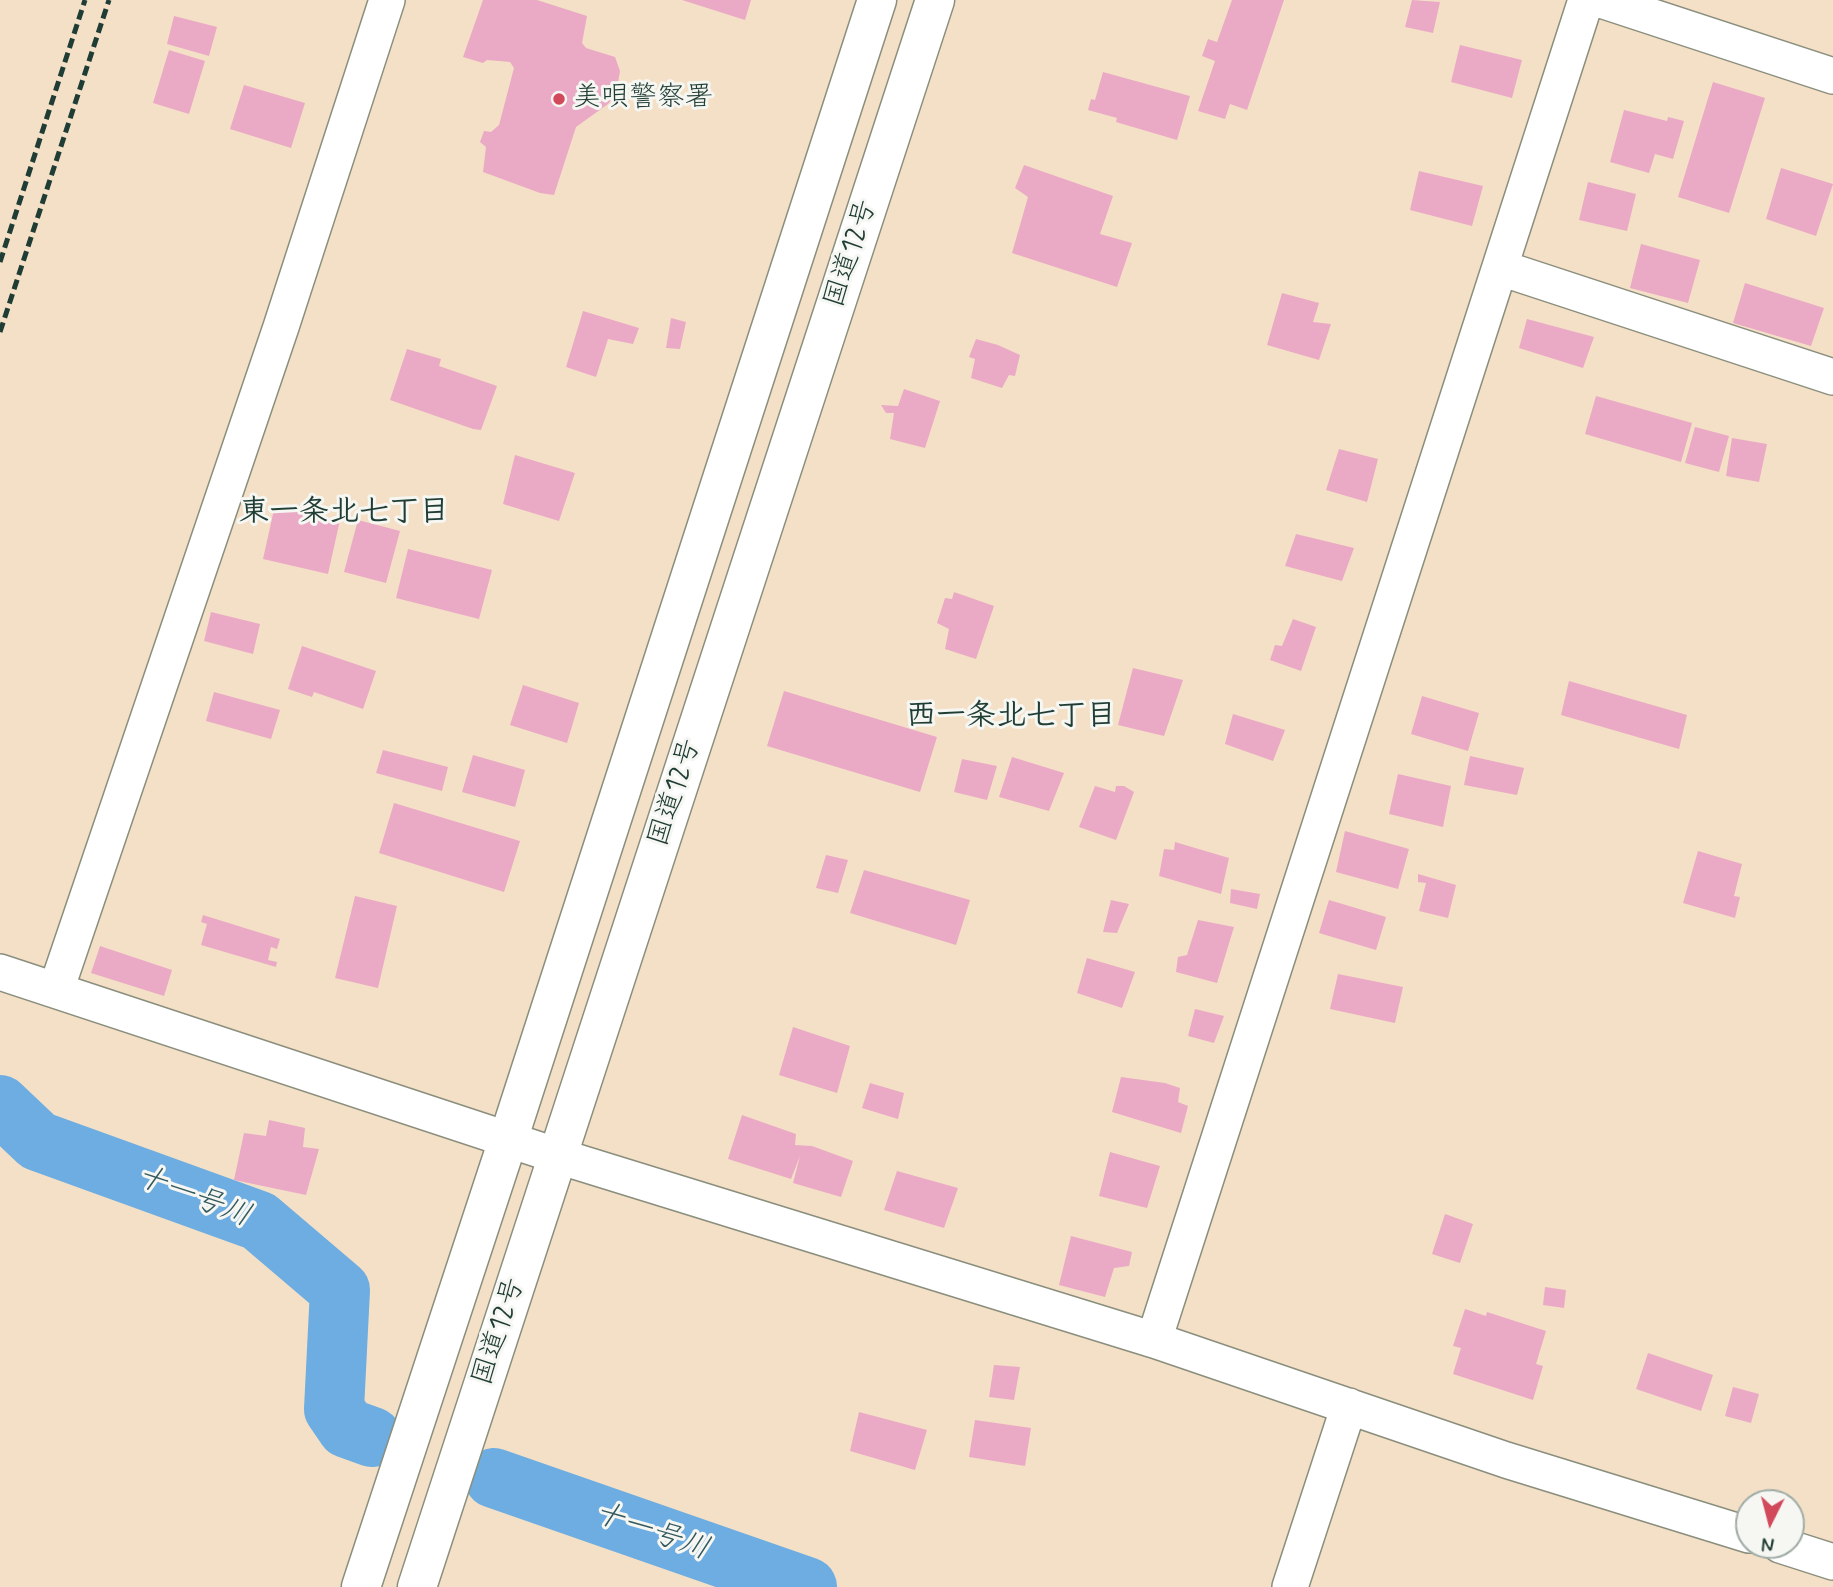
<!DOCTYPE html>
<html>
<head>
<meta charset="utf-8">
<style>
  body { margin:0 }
  #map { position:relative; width:1833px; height:1587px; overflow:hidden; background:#f4e0c6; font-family:Mynerve,sans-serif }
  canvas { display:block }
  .north { position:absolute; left:1735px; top:1489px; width:70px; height:70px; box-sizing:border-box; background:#f6f6f2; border:2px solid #a0aca6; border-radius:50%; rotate:186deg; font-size:19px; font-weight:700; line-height:28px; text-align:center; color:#1f3d34 }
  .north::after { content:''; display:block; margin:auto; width:24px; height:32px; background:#d1495b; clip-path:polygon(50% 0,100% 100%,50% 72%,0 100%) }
</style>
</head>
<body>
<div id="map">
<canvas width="1833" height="1587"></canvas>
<div class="north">N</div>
</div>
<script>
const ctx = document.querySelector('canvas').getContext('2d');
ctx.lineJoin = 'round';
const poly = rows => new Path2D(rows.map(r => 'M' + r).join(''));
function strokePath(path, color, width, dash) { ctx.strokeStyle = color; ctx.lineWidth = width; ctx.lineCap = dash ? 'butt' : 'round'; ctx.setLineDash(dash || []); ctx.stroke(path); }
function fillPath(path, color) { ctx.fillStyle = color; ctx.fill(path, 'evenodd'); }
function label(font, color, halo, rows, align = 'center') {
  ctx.font = font + ' Mynerve,"Klee One",sans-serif'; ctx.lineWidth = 6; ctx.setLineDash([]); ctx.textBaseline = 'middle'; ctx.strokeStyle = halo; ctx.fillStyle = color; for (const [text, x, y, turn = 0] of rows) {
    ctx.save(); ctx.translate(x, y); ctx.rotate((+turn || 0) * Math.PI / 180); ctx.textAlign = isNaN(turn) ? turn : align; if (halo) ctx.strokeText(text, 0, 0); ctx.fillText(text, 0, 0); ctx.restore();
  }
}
strokePath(poly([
  [0,1105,38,1141,259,1221,340,1290,334,1409,347,1428,372,1437],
  [494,1478,807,1587]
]), '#6dade1', 60);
fillPath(poly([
  [483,0,537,0,587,16,582,43,586,48,615,57,620,71,616,94,608,104,576,127,554,195,540,193,483,172,486,147,480,142,484,131,491,132,499,125,514,68,510,62,487,60,483,63,463,57],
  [682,0,751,0,745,20],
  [1232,0,1284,0,1247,110,1230,104,1225,119,1198,111,1215,61,1202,56,1208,39,1217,42],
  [1412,0,1440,2,1433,33,1405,27],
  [174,16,217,27,209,56,167,44],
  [1460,45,1522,60,1512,98,1451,82],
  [169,50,205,61,189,114,153,103],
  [1103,72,1190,96,1177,140,1116,122,1117,118,1088,110,1091,99,1095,100],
  [1713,82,1765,98,1729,213,1678,197],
  [244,85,305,103,291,148,230,129],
  [1624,110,1667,121,1668,117,1684,121,1673,159,1655,154,1649,173,1610,162],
  [1024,165,1113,196,1100,234,1132,243,1117,287,1012,253,1028,197,1015,188],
  [1781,168,1833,184,1816,236,1766,219],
  [1419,171,1483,186,1472,226,1410,210],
  [1588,182,1636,194,1627,231,1579,220],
  [1641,244,1700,260,1688,303,1630,288],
  [1745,283,1824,308,1811,346,1733,323],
  [1282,293,1319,303,1313,322,1331,324,1319,360,1267,345],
  [583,311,639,328,633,344,608,339,596,377,566,367],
  [671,318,686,322,680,349,666,348],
  [1527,319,1594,337,1583,368,1519,348],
  [976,339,998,345,1020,355,1015,376,1009,375,1002,388,971,378,975,359,969,357],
  [407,349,441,359,439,366,497,386,481,430,473,429,390,400],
  [904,389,940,401,925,448,890,439,894,413,886,413,881,405,898,406],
  [1596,396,1692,423,1681,462,1585,434],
  [1695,427,1729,436,1719,472,1685,463],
  [1732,438,1767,444,1759,482,1726,476],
  [1339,449,1378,459,1367,502,1326,490],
  [515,455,575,473,559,521,503,504],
  [275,505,340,520,328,574,263,559],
  [358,520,400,531,386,583,344,572],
  [1296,534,1354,548,1342,581,1285,566],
  [408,549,492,570,479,619,396,598],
  [954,592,994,606,976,659,945,649,949,629,937,623,945,598,952,599],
  [211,612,260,624,253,654,204,641],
  [1293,619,1316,627,1301,671,1270,660,1275,645,1282,646],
  [302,646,376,671,363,709,314,692,312,697,288,689],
  [1133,668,1183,680,1164,736,1118,725],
  [1569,681,1687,715,1679,749,1561,715],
  [523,685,579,703,567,743,510,725],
  [784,691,937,737,920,792,767,746],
  [214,692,280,710,271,739,206,721],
  [1422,696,1479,713,1468,751,1411,734],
  [1233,714,1285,730,1273,761,1225,744],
  [383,750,448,767,442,791,376,773],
  [473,755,525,770,515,807,462,792],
  [1470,756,1524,768,1517,795,1464,785],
  [1012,757,1064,773,1049,811,999,797],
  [962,759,997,766,987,800,954,792],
  [1398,774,1451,786,1443,827,1389,814],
  [1095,786,1115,792,1116,786,1124,786,1134,792,1116,840,1079,827],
  [394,803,520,841,504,892,379,853],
  [1345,831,1409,849,1398,889,1336,872],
  [1175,842,1229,858,1221,894,1159,876,1164,849,1174,850],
  [1698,851,1742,864,1734,896,1740,897,1735,918,1683,903],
  [826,855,848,860,838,893,816,888],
  [864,870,970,900,956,945,850,913],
  [1418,874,1456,885,1448,918,1419,911,1426,883,1418,882],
  [1231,889,1260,894,1257,909,1230,903],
  [355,896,397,906,378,988,335,978],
  [1111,900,1129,904,1117,933,1103,932],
  [1329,900,1386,917,1376,950,1319,933],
  [203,915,280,939,277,949,271,947,268,960,277,962,276,967,201,945,207,924,201,922],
  [1198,920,1234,927,1217,983,1176,972,1178,957,1187,955],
  [100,946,172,970,164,996,91,973],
  [1087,958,1135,972,1122,1008,1077,993],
  [1338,974,1403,987,1395,1023,1330,1009],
  [1195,1009,1224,1016,1214,1043,1188,1036],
  [793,1027,850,1046,837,1093,779,1075],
  [1121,1077,1165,1083,1180,1088,1178,1102,1188,1106,1181,1133,1112,1112],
  [870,1083,904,1093,898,1119,862,1108],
  [742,1115,796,1134,795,1145,812,1146,853,1161,841,1197,793,1183,800,1156,791,1179,728,1159],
  [269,1120,305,1128,303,1147,319,1149,306,1195,234,1180,244,1133,266,1136],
  [1110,1152,1160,1166,1147,1208,1099,1196],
  [897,1171,958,1188,944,1228,884,1210],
  [1445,1214,1473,1224,1460,1263,1432,1254],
  [1071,1236,1132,1252,1129,1266,1114,1268,1105,1297,1059,1285],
  [1545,1287,1566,1290,1564,1308,1543,1305],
  [1465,1309,1486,1316,1487,1312,1546,1331,1536,1364,1543,1366,1533,1400,1453,1374,1461,1348,1453,1346],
  [1648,1353,1713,1375,1701,1411,1636,1389],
  [994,1365,1020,1367,1014,1400,989,1397],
  [1733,1387,1759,1394,1751,1423,1725,1416],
  [859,1412,927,1430,915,1470,850,1451],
  [975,1420,1031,1428,1025,1466,969,1457]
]), '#eaaac5');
const minor = poly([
  [1601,0,1833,76],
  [1501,268,1833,377],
  [0,972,558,1156,1154,1340,1506,1460,1749,1535],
  [56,990,281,327,387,0],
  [1154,1340,1586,0],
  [1780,1545,1833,1562],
  [1290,1587,1349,1406]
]);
const trunk = poly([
  [361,1587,508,1140,877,0],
  [417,1587,935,0]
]);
strokePath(minor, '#8a8e7d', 38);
strokePath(trunk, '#8a8e7d', 41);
strokePath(minor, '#fff', 35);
strokePath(trunk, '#fff', 38);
strokePath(poly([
  [0,262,85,0],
  [0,332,109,0]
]), '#1f3d34', 5, [10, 5]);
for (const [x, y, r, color] of [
  [559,99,7,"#d1495b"]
]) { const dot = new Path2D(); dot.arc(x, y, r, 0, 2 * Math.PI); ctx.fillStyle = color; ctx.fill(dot); strokePath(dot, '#f6f6f2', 2.5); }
label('28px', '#1f3d34', '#f6f6f2', [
  ["美唄警察署",573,99]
], 'left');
label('28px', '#1f3d34', '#f6f6f2', [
  ["国道12号",852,254,-72],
  ["国道12号",676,793,-72],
  ["国道12号",500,1332,-72]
]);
label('bold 30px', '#1f3d34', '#f6f6f2', [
  ["東一条北七丁目",344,514],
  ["西一条北七丁目",1011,718]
]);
label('italic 30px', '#32595f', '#f6f6f2', [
  ["十一号川",193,1198,21],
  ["十一号川",651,1533,19]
]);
</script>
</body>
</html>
